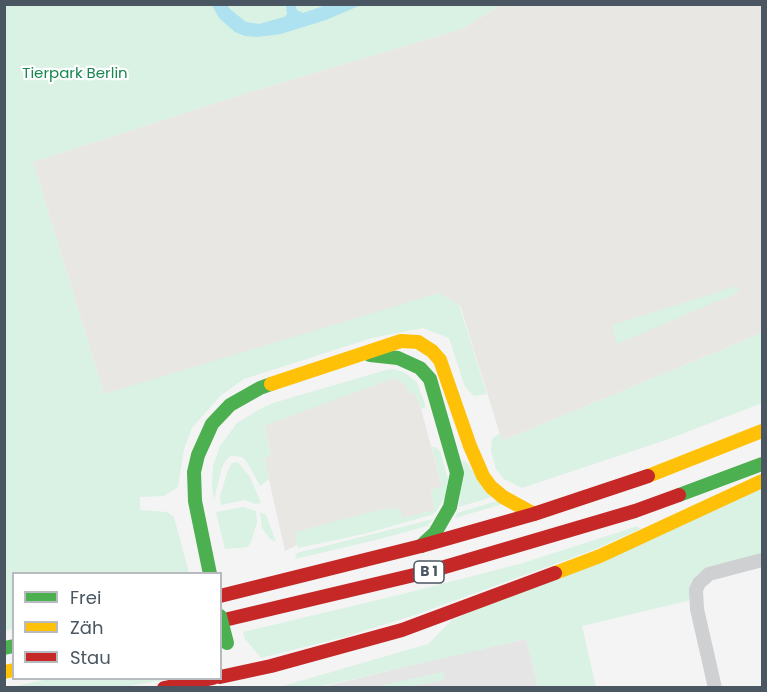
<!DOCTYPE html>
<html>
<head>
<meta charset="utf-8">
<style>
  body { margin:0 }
  #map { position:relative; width:767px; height:692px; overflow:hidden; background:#f4f4f4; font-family:Poppins,sans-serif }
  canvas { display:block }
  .frame { position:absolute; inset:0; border:6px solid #4a5661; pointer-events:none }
  .legend { position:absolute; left:12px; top:572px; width:210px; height:108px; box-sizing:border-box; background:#fff; border:2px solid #b7bbc0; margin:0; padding:8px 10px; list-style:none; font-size:18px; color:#4a5661 }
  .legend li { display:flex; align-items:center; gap:12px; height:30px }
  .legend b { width:30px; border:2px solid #b7bbc0 }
</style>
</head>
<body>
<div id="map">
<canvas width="767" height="692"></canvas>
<div class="frame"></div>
<ul class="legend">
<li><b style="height:8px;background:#4caf50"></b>Frei</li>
<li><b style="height:8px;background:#ffc107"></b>Zäh</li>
<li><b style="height:8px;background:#c62828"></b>Stau</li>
</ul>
</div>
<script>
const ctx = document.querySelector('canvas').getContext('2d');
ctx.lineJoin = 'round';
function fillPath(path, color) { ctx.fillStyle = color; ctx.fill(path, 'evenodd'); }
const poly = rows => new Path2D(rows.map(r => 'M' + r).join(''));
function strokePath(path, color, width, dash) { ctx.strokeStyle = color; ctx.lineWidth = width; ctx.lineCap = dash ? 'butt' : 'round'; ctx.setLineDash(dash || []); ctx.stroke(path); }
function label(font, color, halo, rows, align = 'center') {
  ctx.font = font + ' Poppins,sans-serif'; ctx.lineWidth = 4.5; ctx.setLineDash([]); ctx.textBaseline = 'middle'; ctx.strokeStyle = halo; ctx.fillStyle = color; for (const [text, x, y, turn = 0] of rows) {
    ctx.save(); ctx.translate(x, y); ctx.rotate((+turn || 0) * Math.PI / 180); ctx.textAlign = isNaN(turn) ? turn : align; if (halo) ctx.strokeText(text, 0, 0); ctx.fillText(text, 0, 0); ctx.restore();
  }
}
fillPath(poly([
  [501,5,762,5,762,333,502,441,460,305,104,394,33,162,250,92,462,29],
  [394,378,400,380,415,392,421,409,442,486,431,490,435,510,297,545,285,551,264,458,271,455,264,426,320,403]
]), '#e8e7e3');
fillPath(poly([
  [526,639,538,687,319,688,428,661]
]), '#e6e5e6');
fillPath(poly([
  [4,5,501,5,462,29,250,92,33,162,104,394,439,293,459,305,487,394,474,396,465,387,449,338,423,328,372,338,244,379,220,396,192,428,184,449,178,487,164,496,140,497,140,510,167,512,174,517,189,573,14,574,13,629,5,631],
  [737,286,739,292,617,344,612,325],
  [762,333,762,403,666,440,522,488,504,479,496,469,491,451,492,439,500,433,502,441],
  [393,369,404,372,417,382,426,407,421,409,415,392,409,394,405,384,394,378,264,426,271,456,264,458,269,479,260,486,247,462,242,457,231,456,227,459,222,467,214,500,212,487,213,466,220,446,237,423,260,409,273,403,386,370],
  [432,447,436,447,440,451,448,479,446,495,436,512,431,515,368,533,298,548,295,532,390,507,391,510,400,508,403,518,434,510,431,490,442,486],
  [463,461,466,462,492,497,459,507],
  [238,462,250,477,261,503,255,504,244,500,221,505,220,496,228,470,232,463],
  [762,487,762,555,708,567,696,575,691,582,691,600,582,626,596,687,538,687,526,639,319,687,276,688,428,644,452,620],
  [497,501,503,504,455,518,457,513],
  [243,507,256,511,257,523,251,542,248,547,225,549,216,512],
  [260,512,266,515,276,542,270,539,262,528],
  [433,519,427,526,380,539,295,559,297,553],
  [638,526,640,529,596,549,415,615,344,637,261,658,245,639,243,632,407,593,523,563],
  [443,672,444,680,410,687,374,687],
  [48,679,170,679,123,687,8,688]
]), '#d9f2e3');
fillPath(poly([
  [212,5,227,5,230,9,246,22,259,24,284,17,287,14,286,5,295,5,297,10,303,13,326,5,361,5,326,20,281,34,257,37,245,36,235,32,219,18]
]), '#aee2f0');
strokePath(poly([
  [715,688,697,609,696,590,699,583,709,574,762,560]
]), '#ced0d2', 14);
strokePath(poly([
  [370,355,398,358,420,368,430,379,457,473,450,507,435,533,421,546],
  [679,495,762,464],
  [210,574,195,501,194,472,198,455,212,424,230,405,260,388,271,384],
  [4,648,14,646]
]), '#4caf50', 14);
strokePath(poly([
  [271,384,401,341,418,342,432,351,440,360,470,446,483,476,491,487,503,497,534,514],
  [648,476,762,431],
  [555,573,600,556,762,481],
  [4,672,14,670]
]), '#ffc107', 14);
strokePath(poly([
  [220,596,421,546,534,514,648,476],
  [220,621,431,571,635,511,679,495],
  [220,677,271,666,402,630,555,573],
  [164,688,213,678]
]), '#c62828', 14);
strokePath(poly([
  [220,616,227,643]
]), '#4caf50', 14);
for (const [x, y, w] of [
  [429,572,30]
]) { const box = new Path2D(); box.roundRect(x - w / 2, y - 11, w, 22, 4.5); ctx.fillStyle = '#fff'; ctx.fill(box); strokePath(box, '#4a5661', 1.5); }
label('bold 14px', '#4a5661', null, [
  ["B 1",429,572]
]);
label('15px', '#17864f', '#fff', [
  ["Tierpark Berlin",75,74]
]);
</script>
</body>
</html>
